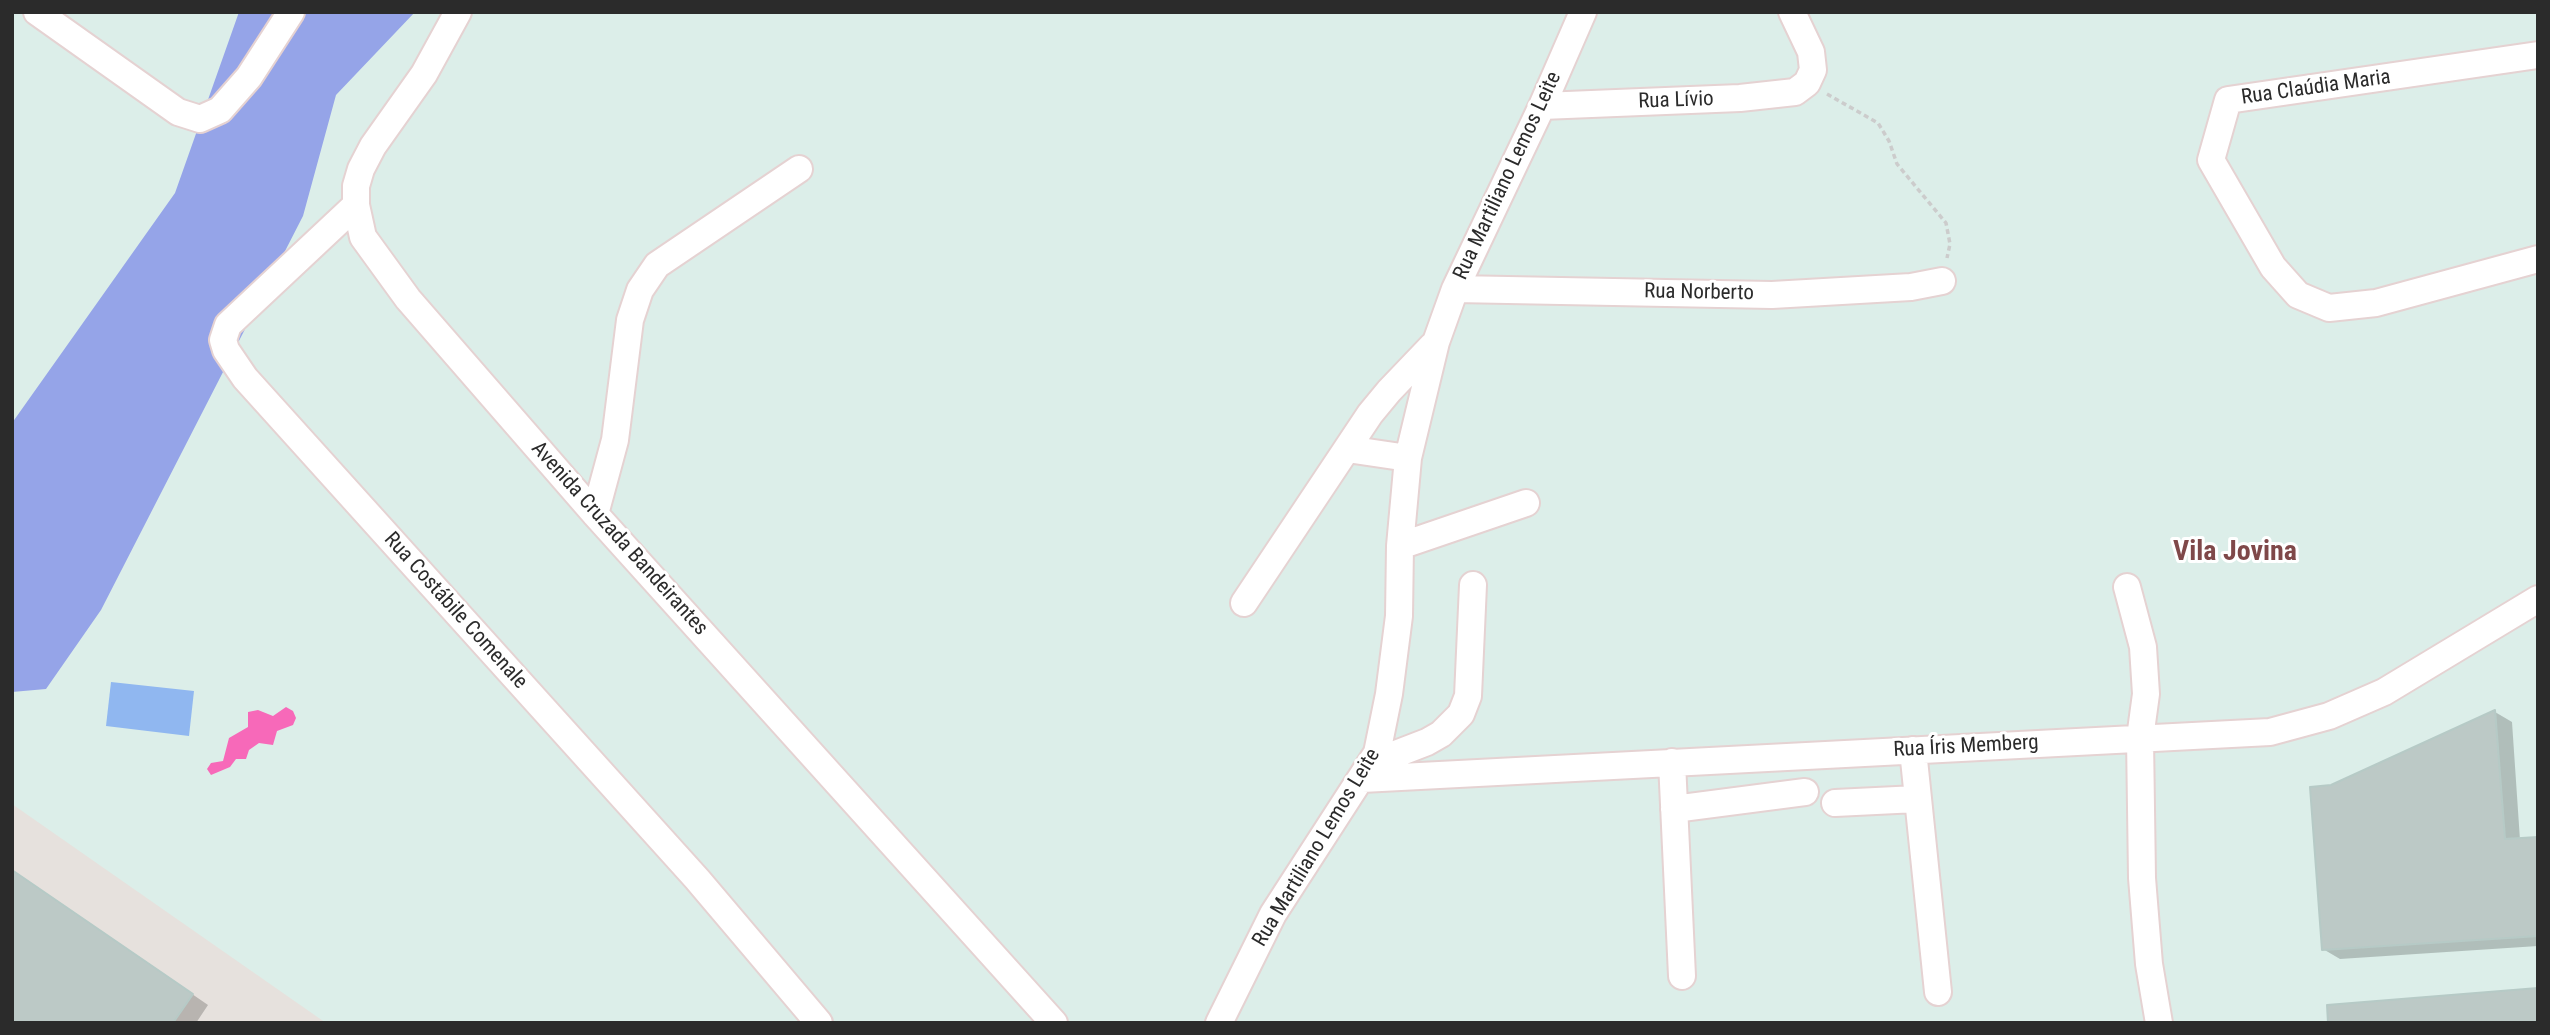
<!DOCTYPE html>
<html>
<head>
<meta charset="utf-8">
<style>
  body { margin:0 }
  #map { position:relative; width:2550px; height:1035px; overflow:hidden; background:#dceee9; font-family:"Roboto Condensed",sans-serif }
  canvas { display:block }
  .frame { position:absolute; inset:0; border:14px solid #2b2b2b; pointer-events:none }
</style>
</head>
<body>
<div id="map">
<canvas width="2550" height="1035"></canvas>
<div class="frame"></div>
</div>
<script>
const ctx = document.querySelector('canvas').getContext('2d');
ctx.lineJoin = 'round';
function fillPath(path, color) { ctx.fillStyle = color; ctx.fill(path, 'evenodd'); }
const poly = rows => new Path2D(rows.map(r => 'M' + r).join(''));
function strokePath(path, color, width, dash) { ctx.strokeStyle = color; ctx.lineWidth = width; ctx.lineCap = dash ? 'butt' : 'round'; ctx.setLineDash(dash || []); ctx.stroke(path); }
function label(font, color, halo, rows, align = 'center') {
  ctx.font = font + ' "Roboto Condensed",sans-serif'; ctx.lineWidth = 6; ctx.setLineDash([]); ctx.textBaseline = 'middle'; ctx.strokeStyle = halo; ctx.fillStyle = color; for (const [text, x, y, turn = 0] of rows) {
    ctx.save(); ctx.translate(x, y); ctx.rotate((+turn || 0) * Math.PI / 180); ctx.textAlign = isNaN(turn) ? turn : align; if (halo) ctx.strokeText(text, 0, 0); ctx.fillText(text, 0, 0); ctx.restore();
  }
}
fillPath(poly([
  [12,804,326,1023,12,1023]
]), '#e6e1dd');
fillPath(poly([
  [239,12,415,12,336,95,303,216,101,610,46,689,12,692,12,423,175,193]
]), '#95a4e8');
fillPath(poly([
  [111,682,194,691,189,736,106,726]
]), '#90b7f0');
fillPath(poly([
  [286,707,293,711,296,718,293,725,277,731,273,745,259,743,249,750,246,759,236,759,230,767,211,775,207,769,211,763,223,761,229,738,248,727,248,712,258,710,273,716]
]), '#f769b9');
fillPath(poly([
  [2495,712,2512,722,2520,840,2538,839,2538,946,2340,959,2323,949,2331,787],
  [12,870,208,1005,196,1023,12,1023]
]), '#0003');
const building = poly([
  [2495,710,2505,839,2538,837,2538,936,2322,950,2310,787,2331,785,2495,710],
  [12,870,193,994,173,1023,12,1023,12,870],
  [2538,988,2538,1023,2328,1023,2327,1005,2538,988]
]);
fillPath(building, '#bcc9c6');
strokePath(building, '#b6cac6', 2);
const minor = poly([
  [37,12,178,112,200,119,220,110,249,77,291,12],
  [458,12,424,74,373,146,361,169,356,186,356,205,363,237,408,299,595,514,1054,1023],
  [2538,55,2228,100,2211,160,2273,267,2298,295,2329,308,2376,303,2538,259],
  [1542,106,1740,98,1795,92,1807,83,1813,70,1811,52,1792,12],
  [356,205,228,325,223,340,226,350,245,378,697,879,819,1023],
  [1455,289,1772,295,1911,287,1942,281],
  [1347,449,1408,458],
  [595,514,615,440,630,320,640,290,657,265,799,169],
  [1400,546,1526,503],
  [2127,587,2143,647,2146,694,2140,738,2142,878,2149,964,2159,1023],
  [1244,603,1370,414,1389,391,1432,346],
  [1913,750,1938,992],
  [1672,762,1682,976],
  [1370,764,1427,742,1441,734,1461,714,1468,696,1473,585],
  [1362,779,2270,732,2329,716,2384,692,2538,599],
  [1835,803,1917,799],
  [1674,809,1805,792],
  [1219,1023,1273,914,1377,753,1389,694,1399,616,1400,546,1408,458,1436,342,1455,289,1542,106,1583,12]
]);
strokePath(minor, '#e5d2d2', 30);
strokePath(poly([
  [1827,94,1878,123,1889,141,1897,164,1946,223,1950,244,1947,258]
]), '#ccc', 3.5, [5, 3.5]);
strokePath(minor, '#fff', 26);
label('21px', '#2b2b2b', '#fff', [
  ["Rua Claúdia Maria",2316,88,-8],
  ["Rua Lívio",1676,101,-2],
  ["Rua Martiliano Lemos Leite",1508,176,-65],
  ["Rua Norberto",1699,293,1],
  ["Avenida Cruzada Bandeirantes",619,539,48],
  ["Rua Costábile Comenale",455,611,48],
  ["Rua Íris Memberg",1966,747,-3],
  ["Rua Martiliano Lemos Leite",1317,848,-59]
]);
label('bold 28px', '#7f4849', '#fff', [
  ["Vila Jovina",2235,553]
]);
</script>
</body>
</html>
